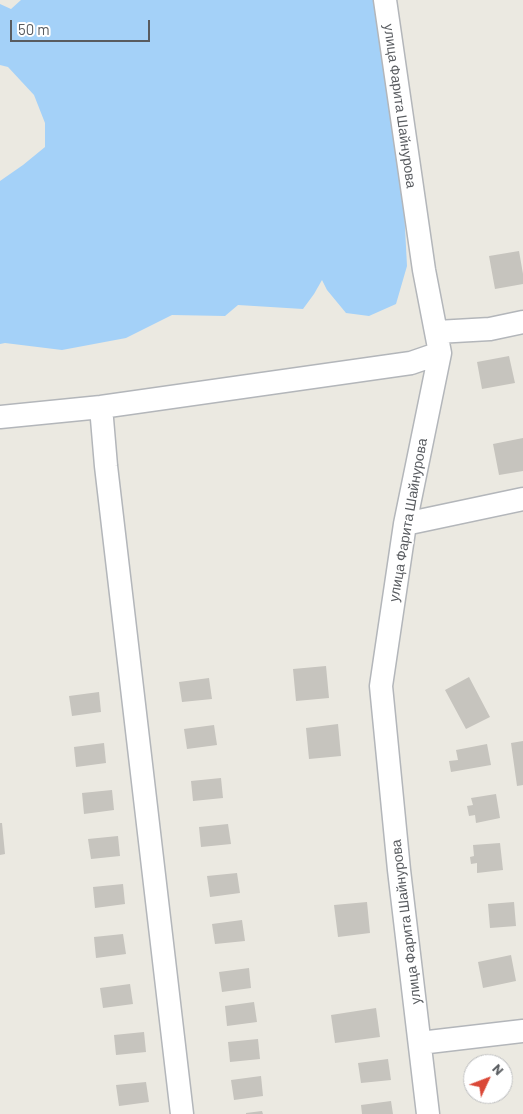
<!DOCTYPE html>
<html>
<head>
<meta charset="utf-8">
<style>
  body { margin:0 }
  #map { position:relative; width:523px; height:1114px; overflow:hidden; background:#ebe9e1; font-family:Barlow,sans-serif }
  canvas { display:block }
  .north { position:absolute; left:463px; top:1054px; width:50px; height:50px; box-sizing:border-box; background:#fff; border:1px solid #bdbebf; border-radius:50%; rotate:47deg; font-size:14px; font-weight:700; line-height:20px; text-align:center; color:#595c60 }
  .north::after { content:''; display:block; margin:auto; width:18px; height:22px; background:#da4837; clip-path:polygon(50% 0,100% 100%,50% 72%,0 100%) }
  .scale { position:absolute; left:10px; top:20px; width:140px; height:22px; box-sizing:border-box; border:2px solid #595c60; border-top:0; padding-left:6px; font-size:15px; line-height:18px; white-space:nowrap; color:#595c60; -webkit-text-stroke:4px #fff; paint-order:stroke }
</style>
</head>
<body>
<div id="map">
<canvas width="523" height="1114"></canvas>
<div class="north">N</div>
<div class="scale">50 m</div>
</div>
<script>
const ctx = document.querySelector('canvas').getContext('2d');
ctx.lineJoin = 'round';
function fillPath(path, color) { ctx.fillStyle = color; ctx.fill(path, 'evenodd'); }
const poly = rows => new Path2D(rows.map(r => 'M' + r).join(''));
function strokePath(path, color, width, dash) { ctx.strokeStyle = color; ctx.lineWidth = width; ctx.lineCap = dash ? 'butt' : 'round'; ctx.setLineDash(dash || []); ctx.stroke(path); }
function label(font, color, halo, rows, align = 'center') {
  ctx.font = font + ' Barlow,sans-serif'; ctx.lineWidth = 4; ctx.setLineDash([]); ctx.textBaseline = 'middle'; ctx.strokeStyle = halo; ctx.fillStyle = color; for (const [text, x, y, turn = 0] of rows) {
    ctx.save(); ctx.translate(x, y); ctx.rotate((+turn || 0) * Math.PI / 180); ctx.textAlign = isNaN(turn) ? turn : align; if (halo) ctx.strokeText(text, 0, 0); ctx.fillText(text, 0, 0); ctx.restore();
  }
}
fillPath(poly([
  [21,0,375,0,404,208,407,266,396,304,369,316,346,313,327,290,322,280,314,294,303,309,238,305,225,316,172,315,126,338,62,350,5,343,0,344,0,181,23,165,45,147,45,123,34,95,8,67,0,65,0,4,11,9]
]), '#a4d1f8');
fillPath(poly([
  [519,251,523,274,523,284,495,289,489,256],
  [509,356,515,383,482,389,477,362],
  [523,438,523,471,499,475,493,444],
  [326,666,329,698,296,701,293,669],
  [469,677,490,717,466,729,445,690],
  [209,678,212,699,182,702,179,682],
  [99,692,101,712,72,716,69,696],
  [338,724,341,756,309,759,306,728],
  [214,725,217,745,187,749,184,729],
  [523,741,523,785,517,786,511,743],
  [104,743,106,763,76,767,74,747],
  [487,744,491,765,451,772,449,761,458,760,456,750],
  [221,778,223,798,193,801,191,781],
  [112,790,114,810,84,814,82,793],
  [496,794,500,818,476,823,475,815,469,816,467,806,473,805,471,798],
  [0,823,2,823,5,854,0,855],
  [228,824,231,844,201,847,199,827],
  [118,836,120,856,91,859,88,839],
  [500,843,503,870,477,873,477,863,471,864,470,857,474,856,473,845],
  [237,873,240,893,210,897,207,876],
  [123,884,125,904,95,908,93,887],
  [367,902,370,933,338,937,334,905],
  [514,902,516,926,490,928,488,904],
  [242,920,245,941,215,944,212,924],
  [123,934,126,954,96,958,94,937],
  [511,955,516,981,483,988,478,962],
  [249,968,251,988,222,992,219,972],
  [130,984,133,1004,103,1008,100,988],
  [254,1002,257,1022,227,1026,225,1006],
  [376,1008,380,1037,335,1043,331,1015],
  [144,1032,146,1052,116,1055,114,1035],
  [258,1039,260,1059,230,1062,228,1042],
  [388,1059,391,1080,361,1083,358,1063],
  [261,1076,263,1096,234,1100,231,1080],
  [146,1082,149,1102,119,1106,116,1085],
  [391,1101,393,1114,362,1114,361,1105],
  [262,1111,263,1114,246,1114,246,1113]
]), '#c6c4be');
const minor = poly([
  [385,0,424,270,440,353,405,524,381,686,399,870,428,1114],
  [437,332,490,329,523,322],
  [101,407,106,466,182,1114],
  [0,417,101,407,411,363,440,353],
  [405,524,523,499],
  [420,1043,523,1031]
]);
strokePath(minor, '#b3b6ba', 25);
strokePath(minor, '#fff', 22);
label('14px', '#595c60', '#fff', [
  ["улица Фарита Шайнурова",400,106,82],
  ["улица Фарита Шайнурова",408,520,-80],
  ["улица Фарита Шайнурова",406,922,-97]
]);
</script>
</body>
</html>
